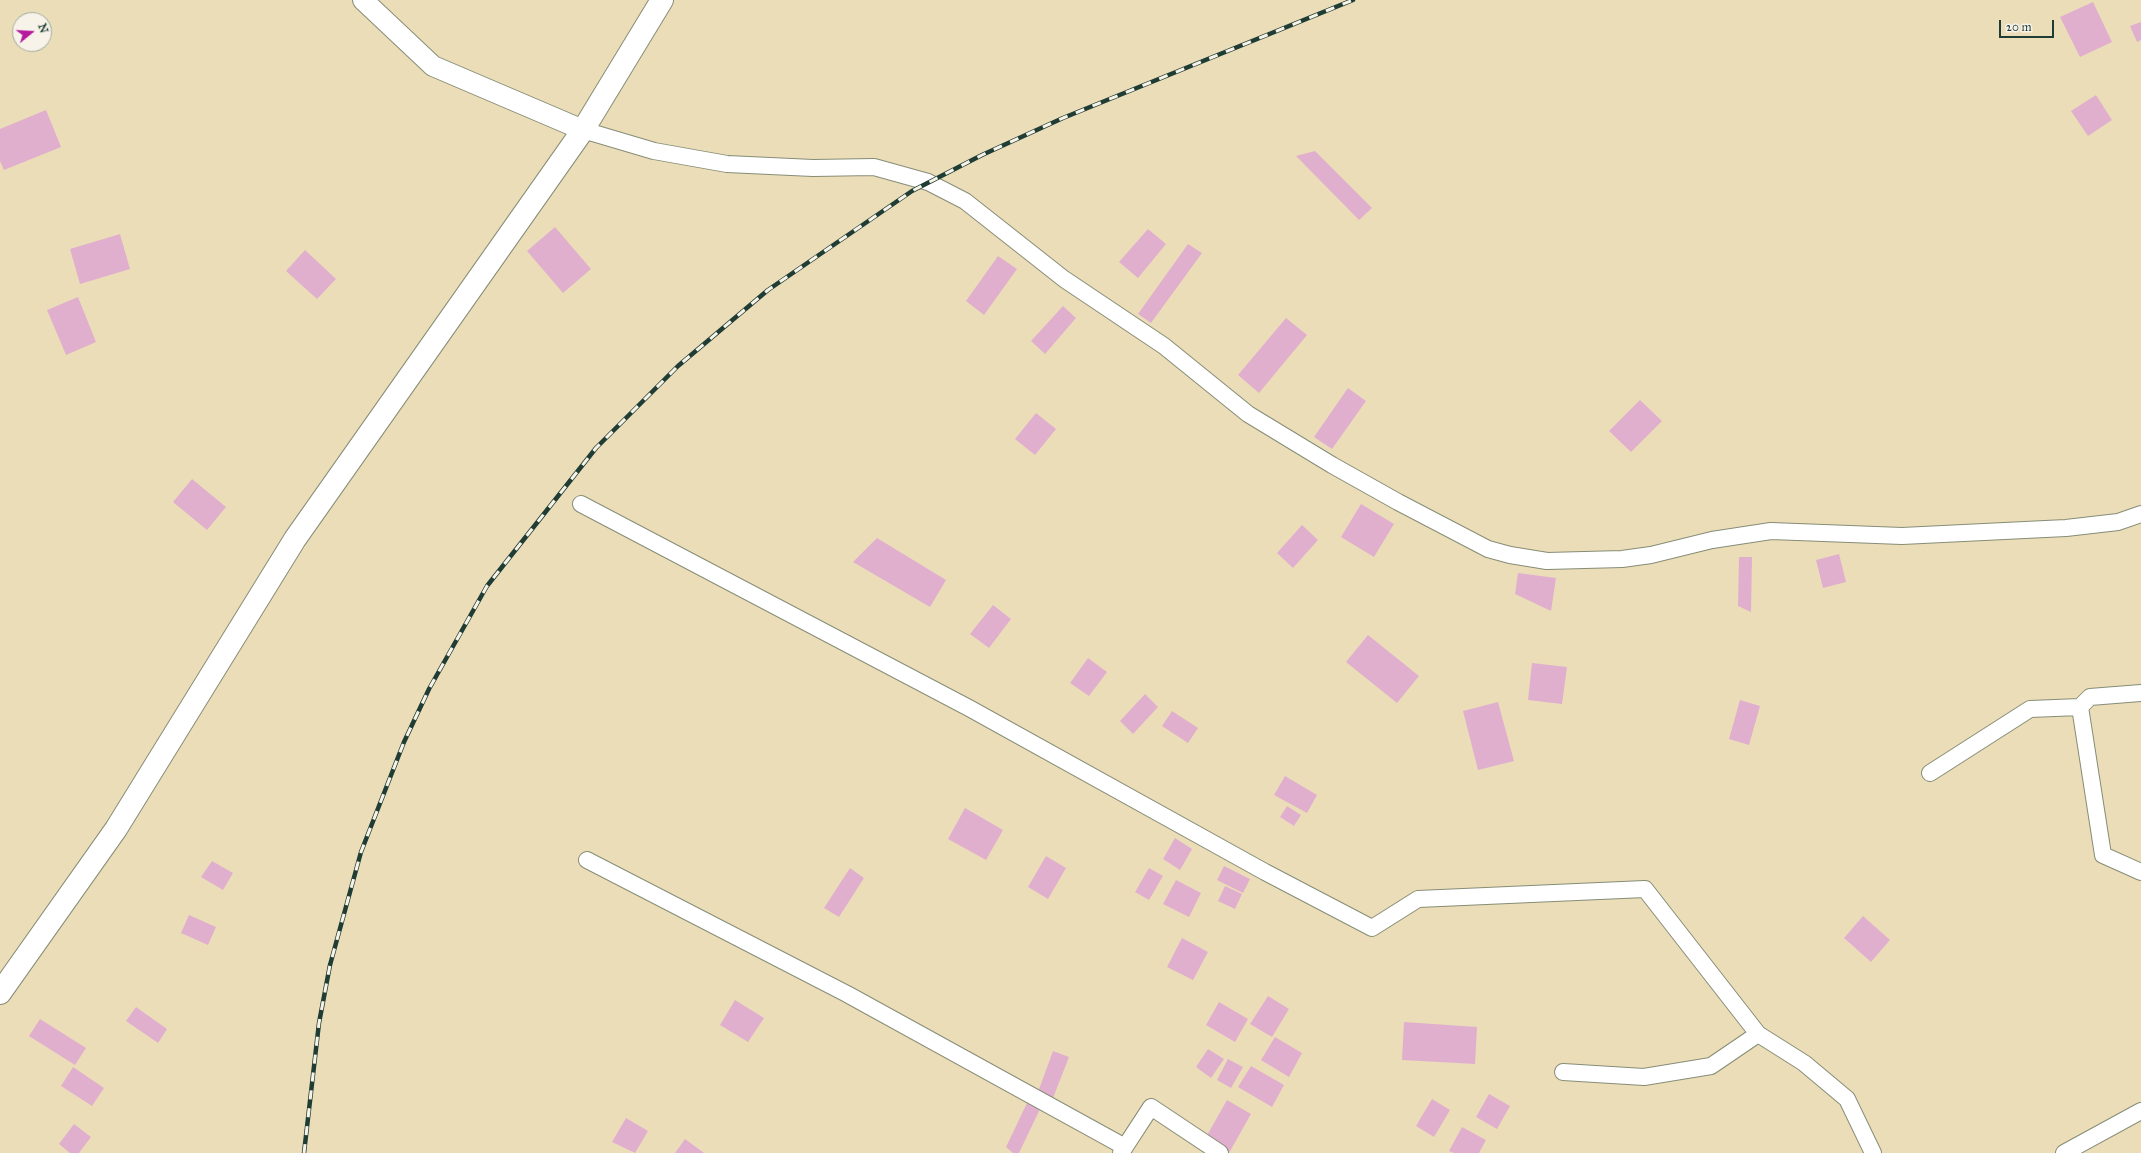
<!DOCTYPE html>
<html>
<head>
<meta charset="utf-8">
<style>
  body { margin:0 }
  #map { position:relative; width:2141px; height:1153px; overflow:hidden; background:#ecddb9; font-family:"IM FELL Great Primer",serif }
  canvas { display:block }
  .north { position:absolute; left:12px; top:12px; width:40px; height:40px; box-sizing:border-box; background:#f7f3e8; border:1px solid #a1aaa0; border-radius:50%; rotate:72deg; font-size:11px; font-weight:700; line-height:16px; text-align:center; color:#1f3d34 }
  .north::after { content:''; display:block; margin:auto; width:14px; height:18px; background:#b5179e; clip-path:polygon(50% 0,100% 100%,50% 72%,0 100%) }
  .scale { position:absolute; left:1999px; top:20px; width:55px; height:18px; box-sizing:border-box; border:2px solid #1f3d34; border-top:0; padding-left:5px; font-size:12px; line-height:14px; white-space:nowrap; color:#1f3d34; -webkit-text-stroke:3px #f7f3e8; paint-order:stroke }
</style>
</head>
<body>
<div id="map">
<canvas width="2141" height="1153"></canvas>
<div class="north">N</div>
<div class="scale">20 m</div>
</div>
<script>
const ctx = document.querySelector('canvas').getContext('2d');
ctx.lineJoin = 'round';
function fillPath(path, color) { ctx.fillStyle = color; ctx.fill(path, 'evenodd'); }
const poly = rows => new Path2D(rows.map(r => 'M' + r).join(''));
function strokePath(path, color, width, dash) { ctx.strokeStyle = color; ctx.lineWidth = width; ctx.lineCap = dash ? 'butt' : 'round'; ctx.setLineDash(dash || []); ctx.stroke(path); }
fillPath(poly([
  [2093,2,2112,42,2080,57,2060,17],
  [2141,22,2141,40,2137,42,2130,26],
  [2096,95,2112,120,2088,136,2071,111],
  [46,110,61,147,4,170,0,161,0,129],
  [1315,151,1372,208,1359,220,1296,156],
  [555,227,591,269,563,293,527,251],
  [1148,229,1166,244,1138,278,1119,262],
  [120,234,130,269,80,284,70,249],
  [1188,244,1202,253,1151,323,1138,314],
  [305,250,336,279,317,299,286,271],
  [998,256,1017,269,984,315,966,301],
  [78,297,96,342,66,355,47,310],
  [1063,306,1076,318,1045,354,1031,341],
  [1286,318,1307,335,1259,393,1238,375],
  [1348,388,1366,401,1332,449,1314,437],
  [1640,400,1662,421,1631,452,1609,431],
  [1036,413,1056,429,1035,455,1015,439],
  [192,479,226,507,207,530,173,502],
  [1361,504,1394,524,1374,557,1341,537],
  [1302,525,1318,540,1293,568,1277,553],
  [877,538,946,580,930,607,853,562],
  [1839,554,1846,582,1823,588,1816,560],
  [1739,557,1752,557,1751,612,1738,606],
  [1518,573,1556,578,1551,611,1515,594],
  [993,605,1011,619,989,648,970,634],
  [1368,635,1419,676,1397,703,1346,662],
  [1088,658,1107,672,1089,696,1070,683],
  [1532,663,1567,667,1562,704,1528,700],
  [1145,694,1158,707,1133,734,1120,721],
  [1740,700,1760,706,1749,745,1729,739],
  [1498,702,1514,761,1478,770,1463,711],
  [1172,711,1198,728,1188,743,1162,726],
  [1285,776,1317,795,1307,813,1274,795],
  [1287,806,1301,815,1294,826,1280,817],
  [965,808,1003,830,986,860,948,839],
  [1175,838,1192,849,1180,870,1163,859],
  [1046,856,1066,868,1048,899,1028,887],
  [212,861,233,873,223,890,201,877],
  [1224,866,1250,879,1243,893,1217,880],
  [850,868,864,878,839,917,824,908],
  [1149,868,1163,876,1149,900,1135,892],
  [1176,880,1201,893,1189,917,1163,904],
  [1225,886,1242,894,1235,909,1218,901],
  [189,915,216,927,208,945,181,933],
  [1863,916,1890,940,1871,962,1844,938],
  [1182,938,1208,952,1193,980,1167,967],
  [1268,996,1289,1009,1272,1037,1250,1024],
  [735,1000,764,1018,748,1042,720,1025],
  [1219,1002,1248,1019,1235,1042,1206,1025],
  [136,1007,167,1029,158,1043,126,1021],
  [40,1019,86,1048,75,1065,29,1036],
  [1404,1022,1477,1027,1475,1064,1402,1060],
  [1275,1037,1302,1053,1289,1077,1261,1060],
  [1208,1049,1224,1059,1211,1078,1196,1067],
  [1053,1051,1069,1057,1053,1098,1038,1092],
  [1228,1059,1243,1067,1231,1088,1217,1080],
  [1251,1066,1284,1085,1272,1107,1238,1087],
  [73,1067,104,1088,92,1106,61,1086],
  [1489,1094,1510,1106,1497,1129,1476,1117],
  [1432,1099,1450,1110,1434,1137,1416,1126],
  [1227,1100,1251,1114,1229,1153,1205,1139],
  [1027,1103,1040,1109,1019,1153,1013,1153,1006,1147],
  [626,1118,648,1131,635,1153,612,1142],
  [74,1124,91,1137,79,1153,70,1153,59,1144],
  [1462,1127,1486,1140,1479,1153,1454,1153,1449,1151],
  [685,1139,704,1153,675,1153]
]), '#e0afce');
const minor = poly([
  [583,130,654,151,727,164,813,168,874,167,928,182,965,201,1064,279,1164,346,1248,414,1332,465,1398,502,1488,549,1510,555,1547,561,1622,559,1651,555,1712,540,1771,531,1902,536,2066,528,2118,522,2141,514],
  [581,504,969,708,1265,872,1372,928,1418,899,1645,889,1758,1034,1804,1063,1847,1099,1873,1153],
  [2080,707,2090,697,2141,693],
  [1930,773,2030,709,2080,707,2103,855,2141,872],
  [587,860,847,994,1125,1147],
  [1563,1072,1644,1077,1711,1066,1758,1034],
  [1121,1153,1151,1107,1220,1153],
  [2064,1153,2141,1111]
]);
const tertiary = poly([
  [363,0,433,66,583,130]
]);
const secondary = poly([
  [0,993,116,829,295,539,583,130,662,0]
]);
strokePath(minor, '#868d76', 18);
strokePath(tertiary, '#868d76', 22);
strokePath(secondary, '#868d76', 24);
strokePath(minor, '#fff', 16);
strokePath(tertiary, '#fff', 20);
strokePath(secondary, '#fff', 22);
const rail = poly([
  [304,1153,319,1023,330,965,361,852,404,742,429,689,487,586,596,448,678,366,768,290,912,191,982,155,1063,118,1353,0]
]);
strokePath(rail, '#1f3d34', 4.5);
strokePath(rail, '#f7f3e8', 3, [9]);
</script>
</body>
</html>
